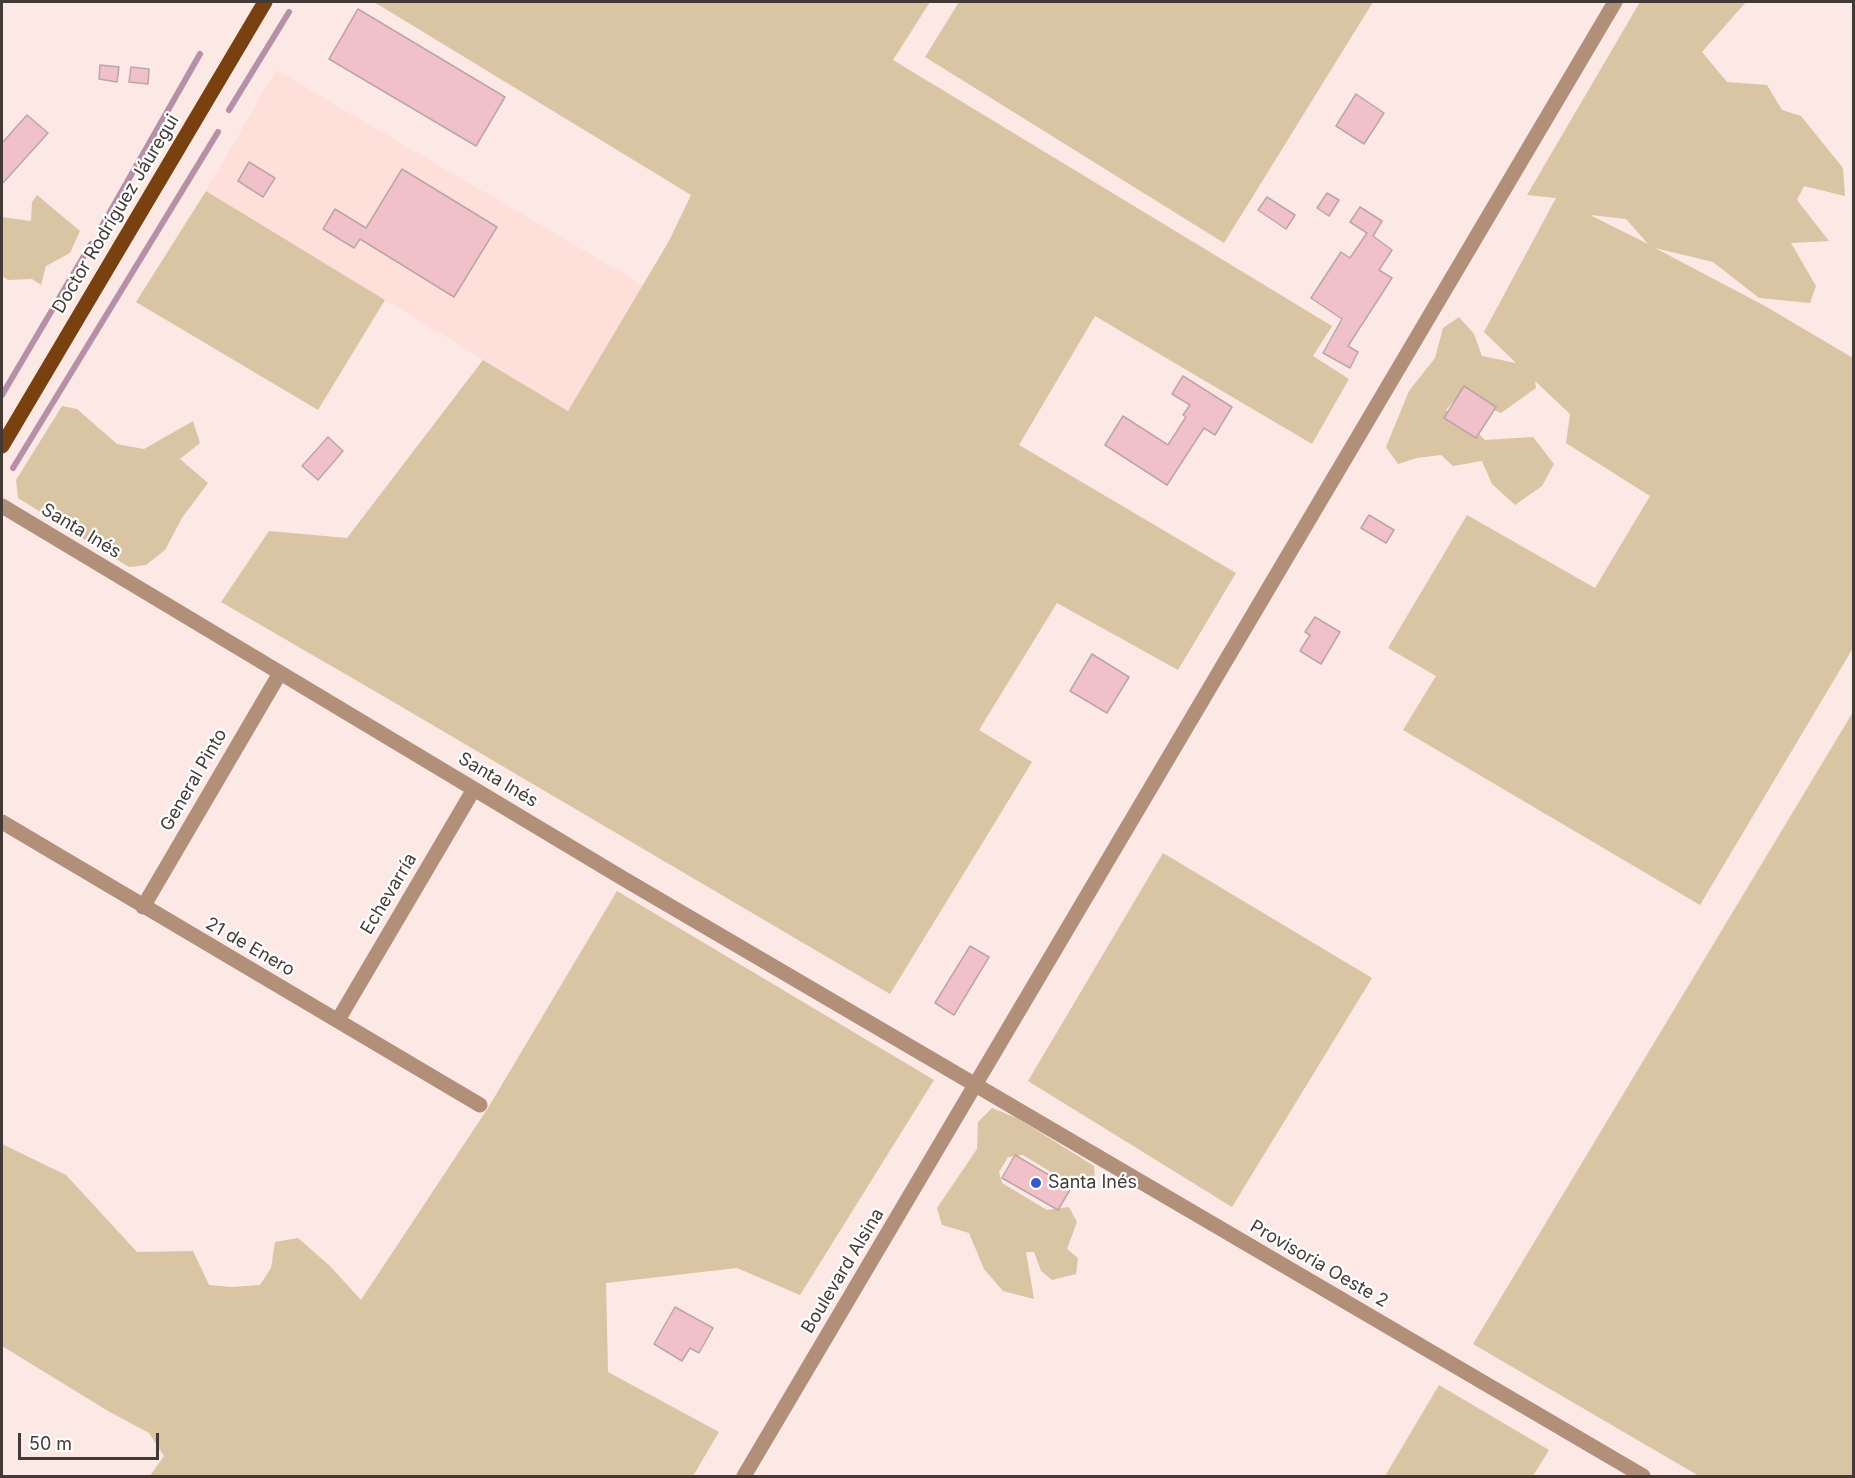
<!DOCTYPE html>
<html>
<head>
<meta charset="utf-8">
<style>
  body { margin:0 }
  #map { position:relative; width:1855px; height:1478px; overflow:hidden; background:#fce9e5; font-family:Inter,sans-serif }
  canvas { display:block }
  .frame { position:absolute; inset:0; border:3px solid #433a38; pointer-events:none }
  .scale { position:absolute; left:18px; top:1433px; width:141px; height:27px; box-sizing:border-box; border:3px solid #433a38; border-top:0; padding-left:8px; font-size:18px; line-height:21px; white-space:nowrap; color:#433a38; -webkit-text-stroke:4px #fff; paint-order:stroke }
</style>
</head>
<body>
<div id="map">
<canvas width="1855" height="1478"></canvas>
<div class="frame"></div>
<div class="scale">50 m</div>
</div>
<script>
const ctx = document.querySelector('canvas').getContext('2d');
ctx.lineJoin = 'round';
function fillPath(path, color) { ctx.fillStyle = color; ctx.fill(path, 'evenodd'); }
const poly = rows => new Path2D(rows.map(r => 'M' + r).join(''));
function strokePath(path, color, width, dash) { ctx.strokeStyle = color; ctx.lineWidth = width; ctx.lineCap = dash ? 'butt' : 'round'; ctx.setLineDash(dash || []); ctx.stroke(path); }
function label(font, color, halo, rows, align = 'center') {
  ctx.font = font + ' Inter,sans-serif'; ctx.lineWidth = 4.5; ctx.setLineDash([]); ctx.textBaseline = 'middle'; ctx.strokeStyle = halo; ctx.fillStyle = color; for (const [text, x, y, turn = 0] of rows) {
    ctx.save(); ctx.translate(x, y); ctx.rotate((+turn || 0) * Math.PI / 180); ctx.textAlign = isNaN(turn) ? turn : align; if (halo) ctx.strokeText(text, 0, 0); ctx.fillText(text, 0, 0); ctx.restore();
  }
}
fillPath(poly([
  [276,70,643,285,568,411,206,191]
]), '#ffdfd9');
fillPath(poly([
  [374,2,930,2,893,60,1332,326,1313,356,1349,379,1312,444,1095,316,1019,445,1236,573,1178,670,1057,603,979,730,1032,762,890,994,390,700,221,602,269,531,347,538,483,360,568,411,669,241,691,195],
  [959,2,1373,2,1224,243,925,57],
  [1640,2,1746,2,1702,52,1727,82,1767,85,1782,110,1801,116,1843,168,1845,196,1804,186,1797,200,1829,241,1791,243,1816,286,1810,303,1759,298,1713,262,1655,248,1765,306,1853,358,1853,648,1700,905,1403,730,1436,676,1388,648,1467,515,1595,588,1650,496,1566,443,1570,414,1535,381,1536,388,1501,413,1458,396,1446,410,1476,431,1485,440,1533,437,1554,464,1542,486,1515,505,1492,484,1482,461,1453,466,1441,455,1417,458,1398,464,1386,447,1409,391,1435,358,1443,328,1459,317,1474,334,1482,356,1516,363,1484,332,1556,198,1527,195],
  [1591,215,1626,219,1648,244,1592,216],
  [206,191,385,300,318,410,136,302],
  [37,195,80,231,70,253,46,266,41,285,32,279,8,280,2,276,2,217,31,221,32,202],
  [62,406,77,409,117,444,144,449,193,421,200,443,180,459,208,483,182,518,165,550,146,565,129,567,18,498,16,480],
  [1853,712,1853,1476,1699,1476,1473,1344],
  [1163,853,1372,978,1232,1207,1028,1081],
  [617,891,934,1080,800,1295,737,1268,606,1283,608,1372,719,1432,693,1476,150,1476,164,1456,149,1433,108,1411,2,1346,2,1144,66,1175,137,1252,193,1251,209,1285,232,1287,260,1285,271,1268,275,1242,298,1238,330,1266,361,1300,488,1108],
  [992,1108,1017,1118,1094,1166,1095,1186,1080,1190,1023,1155,1008,1157,999,1172,1002,1183,1047,1210,1069,1207,1077,1222,1067,1249,1078,1258,1076,1274,1052,1280,1041,1271,1034,1252,1026,1252,1034,1299,1003,1291,984,1269,969,1233,942,1225,937,1208,977,1149,978,1122],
  [1439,1385,1549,1450,1533,1476,1385,1476]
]), '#d9c4a3');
strokePath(poly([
  [229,110,289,12],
  [102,226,200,54],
  [2,395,91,244],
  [13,468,218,132]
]), '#b690a7', 6);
const building = poly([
  [358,9,505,97,476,146,329,59,358,9],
  [100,65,119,67,117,82,99,79,100,65],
  [131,67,149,69,148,84,129,82,131,67],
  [1356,94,1384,113,1364,144,1336,126,1356,94],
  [27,115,48,133,2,184,2,143,27,115],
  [249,162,275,178,263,197,238,181,249,162],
  [402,169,497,227,454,297,360,239,354,248,323,229,335,209,366,228,402,169],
  [1327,193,1339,200,1329,216,1317,208,1327,193],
  [1267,197,1295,215,1286,229,1258,210,1267,197],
  [1360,207,1382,221,1373,236,1392,250,1379,270,1392,278,1348,346,1358,352,1350,368,1323,353,1342,319,1311,298,1341,252,1350,258,1367,233,1350,222,1360,207],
  [1183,376,1232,407,1215,435,1204,428,1167,485,1105,445,1123,416,1168,445,1186,417,1183,415,1190,405,1172,394,1183,376],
  [1464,386,1496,407,1476,438,1444,418,1464,386],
  [328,437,343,451,318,480,302,466,328,437],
  [1369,515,1394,530,1386,543,1361,528,1369,515],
  [1315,617,1340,632,1321,664,1300,651,1310,635,1305,632,1315,617],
  [1092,654,1129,677,1107,713,1070,691,1092,654],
  [970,946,989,957,954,1015,935,1003,970,946],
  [1015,1155,1071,1188,1058,1210,1002,1178,1015,1155],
  [675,1307,713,1328,699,1353,690,1348,682,1361,654,1344,675,1307]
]);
fillPath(building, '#f1c1ca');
strokePath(building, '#bca5a9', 1.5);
strokePath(poly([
  [2,506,624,879,1643,1476],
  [2,822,480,1105],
  [143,907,280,673],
  [338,1020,474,789],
  [744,1476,1615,2]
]), '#b18f79', 15);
strokePath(poly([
  [2,446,265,2]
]), '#794010', 15);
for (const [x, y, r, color] of [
  [1036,1183,6,"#3658c9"]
]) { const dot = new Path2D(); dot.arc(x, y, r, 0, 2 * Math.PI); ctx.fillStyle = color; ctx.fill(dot); strokePath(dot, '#fff', 2); }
label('18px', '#433a38', '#fff', [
  ["Doctor Rodríguez Jáuregui",116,214,-59],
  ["Santa Inés",81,531,31],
  ["General Pinto",194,780,-60],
  ["Santa Inés",498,780,31],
  ["Echevarría",389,894,-59],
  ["21 de Enero",250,947,30],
  ["Provisoria Oeste 2",1319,1264,30],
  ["Boulevard Alsina",843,1271,-59]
]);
label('18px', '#433a38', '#fff', [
  ["Santa Inés",1048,1183]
], 'left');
</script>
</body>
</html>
